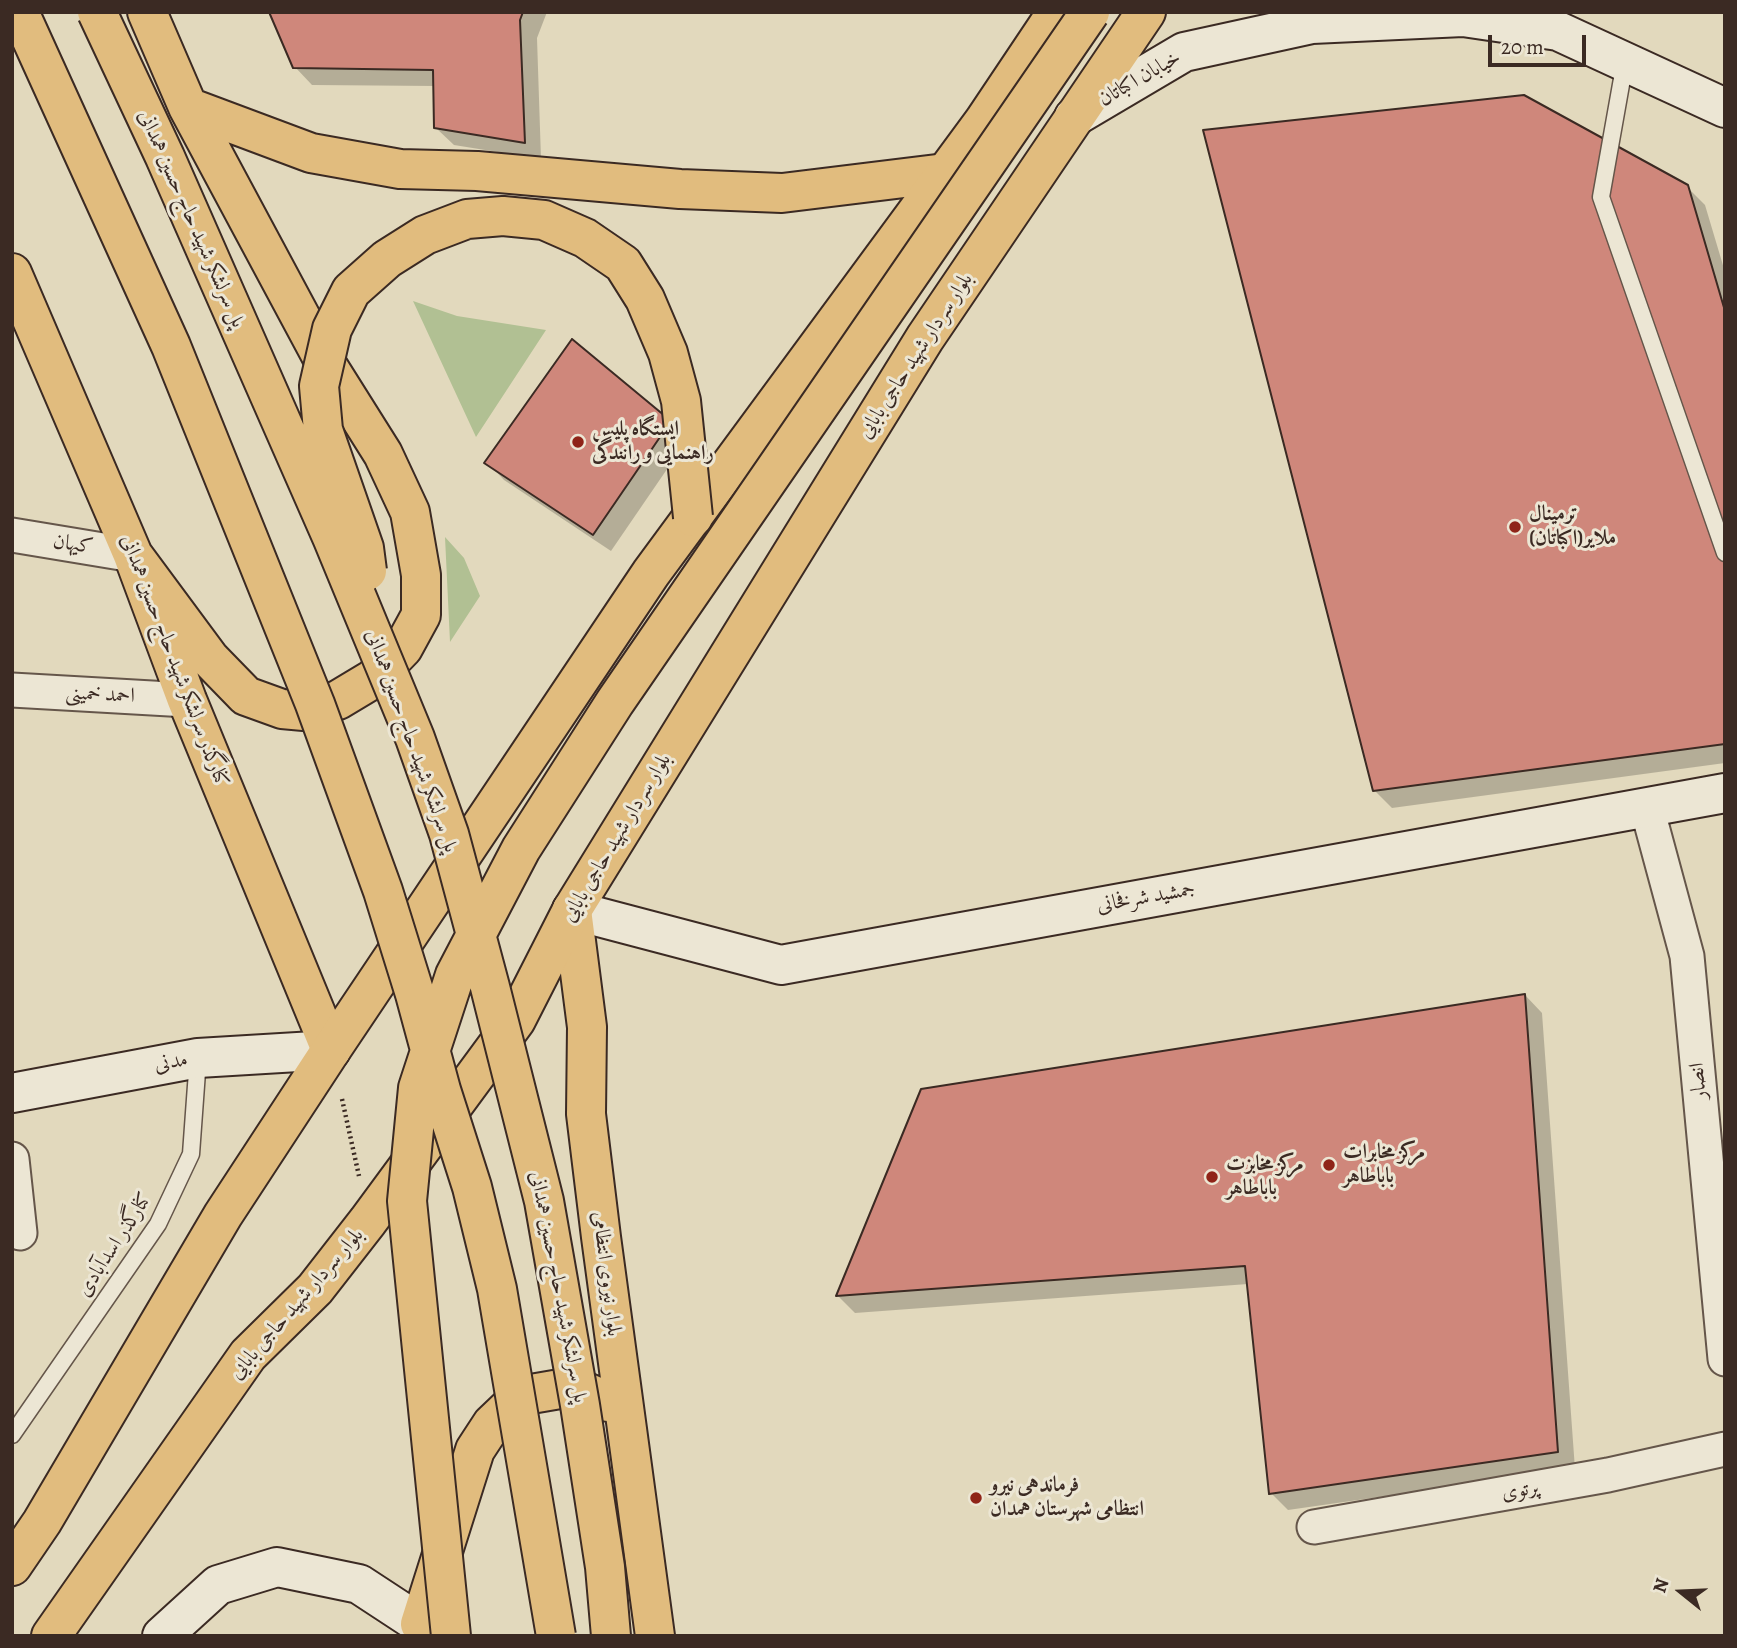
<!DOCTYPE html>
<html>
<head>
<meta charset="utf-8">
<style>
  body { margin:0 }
  #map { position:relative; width:1737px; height:1648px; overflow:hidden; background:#e2d9bd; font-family:Alegreya,serif }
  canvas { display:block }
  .frame { position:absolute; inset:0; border:14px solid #3b2a23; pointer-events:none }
  .north { position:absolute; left:1646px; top:1557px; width:70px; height:70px; -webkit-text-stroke:5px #ece6d4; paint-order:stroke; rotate:288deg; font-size:19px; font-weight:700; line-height:28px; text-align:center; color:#3b2a23 }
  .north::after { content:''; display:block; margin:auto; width:24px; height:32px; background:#3b2a23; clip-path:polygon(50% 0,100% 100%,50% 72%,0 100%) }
  .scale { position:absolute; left:1488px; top:35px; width:98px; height:32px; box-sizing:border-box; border:4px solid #3b2a23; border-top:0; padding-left:9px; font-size:21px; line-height:24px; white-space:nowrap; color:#3b2a23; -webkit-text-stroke:5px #ece6d4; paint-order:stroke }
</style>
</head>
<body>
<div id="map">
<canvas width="1737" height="1648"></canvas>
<div class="frame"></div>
<div class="north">N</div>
<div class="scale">20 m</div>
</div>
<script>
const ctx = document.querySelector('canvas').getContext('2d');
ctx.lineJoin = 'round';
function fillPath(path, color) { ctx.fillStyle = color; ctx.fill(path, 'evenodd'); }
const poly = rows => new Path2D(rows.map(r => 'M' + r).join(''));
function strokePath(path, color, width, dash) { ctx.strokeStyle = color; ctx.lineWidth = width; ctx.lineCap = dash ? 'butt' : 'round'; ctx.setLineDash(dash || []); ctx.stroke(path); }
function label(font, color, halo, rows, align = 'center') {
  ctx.font = font + ' Alegreya,Amiri,serif'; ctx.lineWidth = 6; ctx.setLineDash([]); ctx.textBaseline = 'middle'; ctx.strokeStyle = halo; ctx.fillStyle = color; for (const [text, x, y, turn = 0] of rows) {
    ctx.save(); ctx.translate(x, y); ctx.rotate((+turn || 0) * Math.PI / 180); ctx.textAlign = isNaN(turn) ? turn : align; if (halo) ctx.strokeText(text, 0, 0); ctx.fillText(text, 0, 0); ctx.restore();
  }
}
fillPath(poly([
  [413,301,457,316,546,330,476,437],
  [445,537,464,558,480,596,450,642]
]), '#b1c093');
fillPath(poly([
  [270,12,547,12,537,38,541,159,454,145,436,128,435,86,312,85,295,67],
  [1687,187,1705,205,1725,272,1725,763,1392,808,1374,790],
  [670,423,687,440,611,551,504,480,487,462],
  [1525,995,1542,1013,1575,1469,1288,1510,1271,1493,1248,1284,855,1313,838,1296]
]), '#0003');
const building = poly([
  [269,12,523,12,520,20,525,143,434,128,433,70,293,68,269,12],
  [1524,95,1688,185,1725,311,1725,744,1373,791,1203,130,1524,95],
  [572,339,671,421,593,535,484,463,572,339],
  [1525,994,1558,1452,1269,1494,1245,1266,836,1296,921,1089,1525,994]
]);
fillPath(building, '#cf877b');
strokePath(building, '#3b2a23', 2);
const lane = poly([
  [1625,62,1601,197,1725,553],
  [12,1435,158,1224,191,1154,198,1058]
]);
const street = poly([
  [12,535,133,555],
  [12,690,187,700],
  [1647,808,1687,956,1725,1359],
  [12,1159,20,1233],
  [1314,1527,1608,1475,1725,1449]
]);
const secondary = poly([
  [1074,117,1184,52,1312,24,1463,17,1558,31,1725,108],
  [572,910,781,965,1725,793],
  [12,1093,198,1058,331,1050],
  [162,1636,218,1585,277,1567,359,1584,420,1624,421,1636]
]);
const primary = poly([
  [188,107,311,153,400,169,477,171,680,189,782,193,945,173],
  [12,273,133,555,187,700,331,1050],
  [133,555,210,659,246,696,282,709,304,711,338,700,373,679,403,648,421,615,421,575,410,512,383,454,322,357,188,107,147,12],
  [572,910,587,1027,586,1114,601,1237,655,1636],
  [420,1624,475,1450,492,1424,513,1404,531,1394,560,1389,582,1390,608,1402]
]);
const highway = poly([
  [12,1566,42,1522,223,1215,331,1050,651,573,984,121,1057,12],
  [51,1636,248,1355,315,1289,368,1221,516,1020,572,910,925,338,1146,12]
]);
strokePath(lane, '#65564a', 19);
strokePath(street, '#65564a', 37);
strokePath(secondary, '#3b2a23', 42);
strokePath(primary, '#3b2a23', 42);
strokePath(highway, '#3b2a23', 42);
strokePath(poly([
  [342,1099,359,1176]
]), '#3b2a23', 4.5, [2, 3.5]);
strokePath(lane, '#ece6d4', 16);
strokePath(street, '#ece6d4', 33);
strokePath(secondary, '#ece6d4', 38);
strokePath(primary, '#e1bc7e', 38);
strokePath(highway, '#e1bc7e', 38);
const primaryBridge = poly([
  [97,12,165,157,332,537,415,738,449,834,490,987,544,1201,580,1405,605,1567,611,1636],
  [21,16,171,346,315,704,383,891,415,994,441,1090,472,1187,497,1289,556,1636],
  [367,571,364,548,323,430,319,386,332,329,351,291,387,259,425,235,467,219,503,216,544,220,585,238,623,264,645,299,668,353,681,401,693,517],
  [451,1636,407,1201,418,1088,455,975,521,849,615,702,1090,12]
]);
strokePath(primaryBridge, '#3b2a23', 42, []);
strokePath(primaryBridge, '#e1bc7e', 38);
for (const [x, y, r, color] of [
  [578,442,7,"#8f2418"],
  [1515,527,7,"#8f2418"],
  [1329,1165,7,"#8f2418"],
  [1212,1177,7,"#8f2418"],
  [976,1498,7,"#8f2418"]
]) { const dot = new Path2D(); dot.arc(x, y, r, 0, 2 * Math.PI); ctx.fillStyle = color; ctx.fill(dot); strokePath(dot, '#ece6d4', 2.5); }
label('21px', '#3b2a23', '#ece6d4', [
  ["خیابان اکباتان",1140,79,-30],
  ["پل سرلشکر شهید حاج حسین همدانی",191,219,66],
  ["بلوار سردار شهید حاجی بابایی",916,356,-57],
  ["کیهان",73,545,9],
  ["کنارگذر سرلشکر شهید حاج حسین همدانی",174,661,69],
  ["احمد خمینی",100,695,3],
  ["پل سرلشکر شهید حاج حسین همدانی",411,741,70],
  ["بلوار سردار شهید حاجی بابایی",617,838,-59],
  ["جمشید شرفخانی",1146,898,-10],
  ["مدنی",171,1063,-11],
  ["انصار",1699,1081,-95],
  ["کنارگذر اسدآبادی",115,1245,-57],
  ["بلوار نیروی انتظامی",606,1274,83],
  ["پل سرلشکر شهید حاج حسین همدانی",558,1287,79],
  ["بلوار سردار شهید حاجی بابایی",297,1304,-49],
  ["پرتوی",1520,1491,-10]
]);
label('bold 21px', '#3b2a23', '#ece6d4', [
  ["ایستگاه پلیس",592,430],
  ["راهنمایی و رانندگی",592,454],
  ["ترمینال",1529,515],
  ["ملایر(اکباتان)",1529,539],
  ["مرکز مخابرات",1343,1153],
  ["باباطاهر",1343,1177],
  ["مرکز مخابزت",1226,1165],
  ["باباطاهر",1226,1189],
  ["فرماندهی نیرو",990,1486],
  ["انتظامی شهرستان همدان",990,1510]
], 'left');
</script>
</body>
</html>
